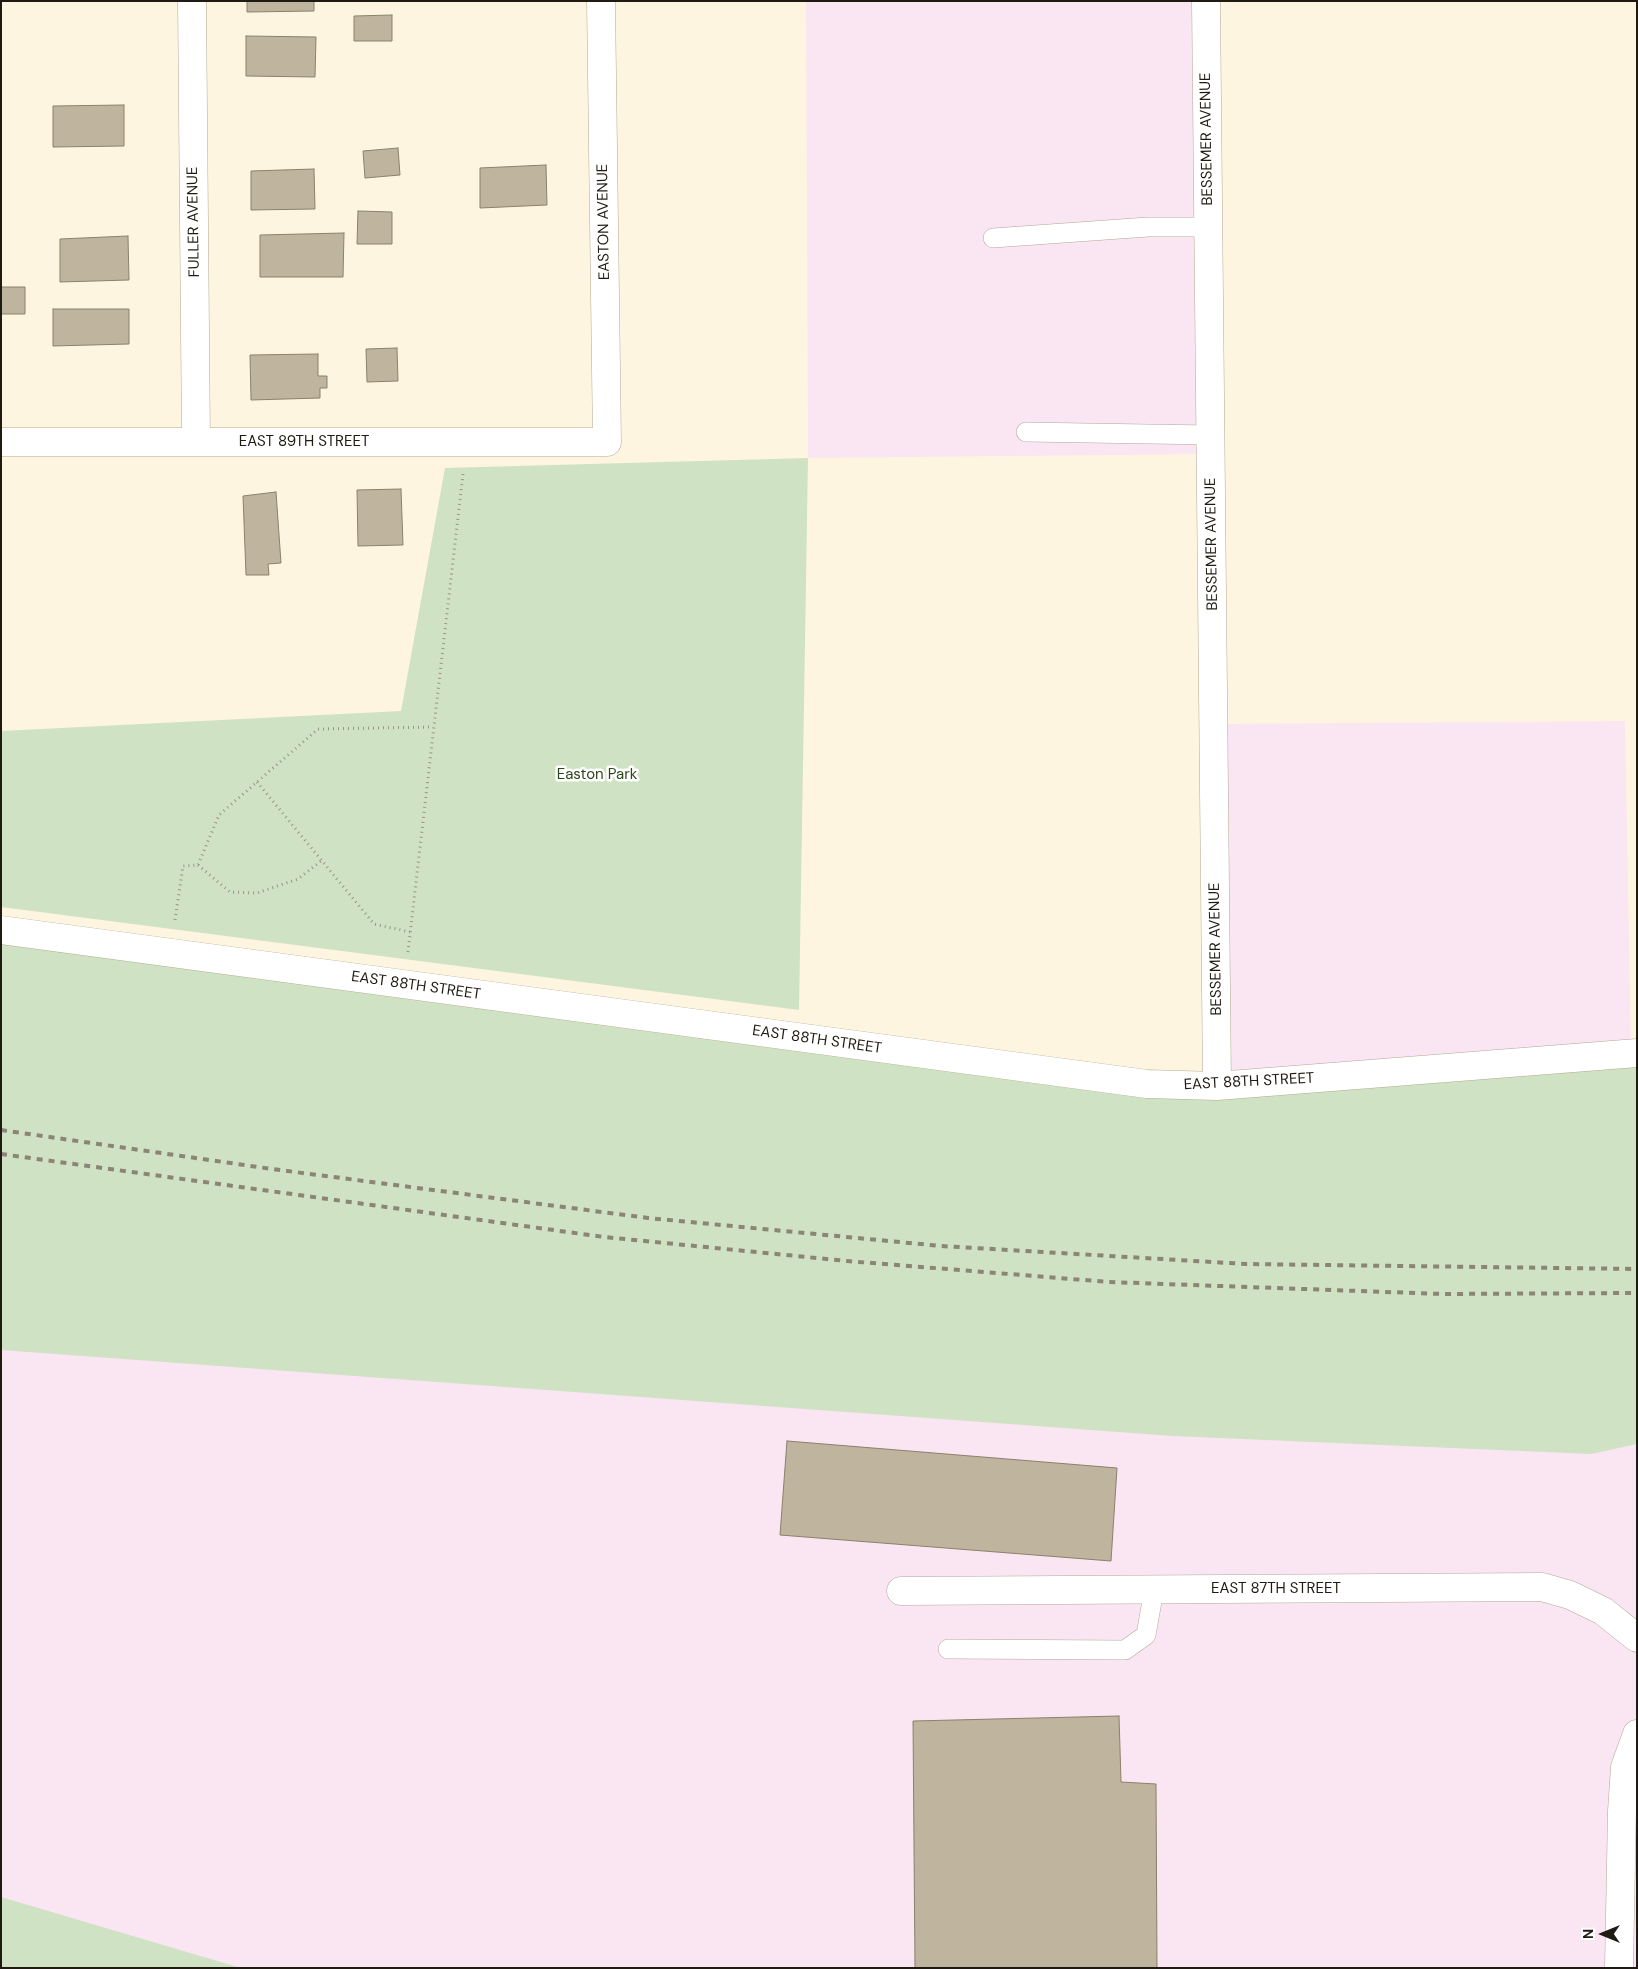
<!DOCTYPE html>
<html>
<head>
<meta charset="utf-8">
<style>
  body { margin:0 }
  #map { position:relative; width:1638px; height:1969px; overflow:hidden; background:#fef5e1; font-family:"DM Sans",sans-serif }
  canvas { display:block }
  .frame { position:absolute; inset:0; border:2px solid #1f1b12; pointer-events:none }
  .north { position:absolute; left:1578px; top:1909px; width:50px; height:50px; -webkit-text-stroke:4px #fff; paint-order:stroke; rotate:270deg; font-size:14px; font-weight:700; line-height:20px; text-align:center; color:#1f1b12 }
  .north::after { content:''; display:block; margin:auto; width:18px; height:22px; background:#1f1b12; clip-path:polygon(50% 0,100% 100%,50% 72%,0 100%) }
</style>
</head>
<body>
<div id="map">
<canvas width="1638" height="1969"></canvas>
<div class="frame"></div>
<div class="north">N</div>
</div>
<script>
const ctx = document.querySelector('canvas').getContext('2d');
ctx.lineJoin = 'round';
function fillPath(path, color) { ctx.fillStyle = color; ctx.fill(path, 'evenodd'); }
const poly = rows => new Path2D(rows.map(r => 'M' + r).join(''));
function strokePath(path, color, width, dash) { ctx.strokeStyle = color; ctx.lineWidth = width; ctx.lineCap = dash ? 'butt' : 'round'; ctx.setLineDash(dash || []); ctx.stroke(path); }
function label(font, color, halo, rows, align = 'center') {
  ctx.font = font + ' "DM Sans",sans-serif'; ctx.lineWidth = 5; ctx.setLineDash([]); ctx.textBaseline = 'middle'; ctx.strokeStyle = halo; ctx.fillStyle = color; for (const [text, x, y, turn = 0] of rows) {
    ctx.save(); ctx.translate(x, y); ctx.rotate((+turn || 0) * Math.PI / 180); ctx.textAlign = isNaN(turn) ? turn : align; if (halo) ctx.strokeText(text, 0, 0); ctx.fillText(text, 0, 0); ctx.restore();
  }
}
fillPath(poly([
  [806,1,1206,1,1211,454,808,458],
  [1625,721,1631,1054,1217,1086,1213,724],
  [1,1279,1637,1408,1637,1968,1,1968]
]), '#fae5f3');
fillPath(poly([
  [808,458,799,1010,1,907,1,731,401,711,445,468],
  [1,930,1147,1084,1637,1053,1637,1444,1591,1454,1173,1436,1,1350],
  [1,1897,241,1968,1,1968]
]), '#cfe2c3');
const building = poly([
  [247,1,314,1,314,11,247,12,247,1],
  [392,15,392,41,354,41,354,16,392,15],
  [246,36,316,37,315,77,246,76,246,36],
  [124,105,124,146,53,147,53,106,124,105],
  [398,148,400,175,365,178,363,151,398,148],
  [546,165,547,205,480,208,480,168,546,165],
  [314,169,315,209,251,210,251,171,314,169],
  [358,211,392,212,392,244,357,244,358,211],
  [344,233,343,277,260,277,260,235,344,233],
  [128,236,129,280,60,282,60,239,128,236],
  [1,287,25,287,25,314,1,314,1,287],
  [53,309,129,309,129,344,53,346,53,309],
  [397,348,398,381,367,382,366,349,397,348],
  [318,354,318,376,327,376,327,388,320,388,320,398,251,400,250,355,318,354],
  [401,489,403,545,358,546,357,490,401,489],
  [276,492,281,563,268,564,269,575,246,575,243,496,276,492],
  [787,1441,1117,1468,1111,1561,780,1535,787,1441],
  [1119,1716,1121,1782,1156,1784,1157,1968,915,1968,913,1721,1119,1716]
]);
fillPath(building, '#bfb49d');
strokePath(building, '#8b816b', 1);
const lane = poly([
  [993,238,1148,227,1208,227],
  [1026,432,1210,435],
  [948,1649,1125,1650,1146,1635,1154,1590]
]);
const street = poly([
  [192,1,196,442],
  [1206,1,1217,1086],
  [1,442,607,442,601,1],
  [1,930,1147,1084,1217,1086,1637,1053],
  [901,1591,1542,1587,1570,1595,1603,1611,1637,1638]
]);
const secondary = poly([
  [1619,1968,1622,1811,1625,1767,1637,1734]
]);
strokePath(lane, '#b3a992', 20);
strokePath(street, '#b3a992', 29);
strokePath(secondary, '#b3a992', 29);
strokePath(poly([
  [257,782,374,924,410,932],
  [198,865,230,892,257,893,298,879,321,861],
  [175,920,183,866,198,865,219,815,318,729,433,727],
  [408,952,463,474]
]), '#9b9586', 3, [1, 4]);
strokePath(lane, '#fff', 19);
strokePath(street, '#fff', 28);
strokePath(secondary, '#fff', 28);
strokePath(poly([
  [1,1130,272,1169,648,1218,941,1246,1246,1264,1637,1269],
  [1,1154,604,1237,847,1261,1109,1282,1443,1294,1637,1293]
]), '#8b8576', 4, [6, 6]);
label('15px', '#1f1b12', '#fff', [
  ["BESSEMER AVENUE",1207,139,-91],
  ["FULLER AVENUE",194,222,-91],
  ["EASTON AVENUE",604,222,-91],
  ["EAST 89TH STREET",304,442],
  ["BESSEMER AVENUE",1212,544,-91],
  ["BESSEMER AVENUE",1216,949,-91],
  ["EAST 88TH STREET",416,986,8],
  ["EAST 88TH STREET",817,1040,8],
  ["EAST 88TH STREET",1249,1082,-3],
  ["EAST 87TH STREET",1276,1589]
]);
label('15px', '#2d471a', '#fff', [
  ["Easton Park",597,775]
]);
</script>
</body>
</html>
